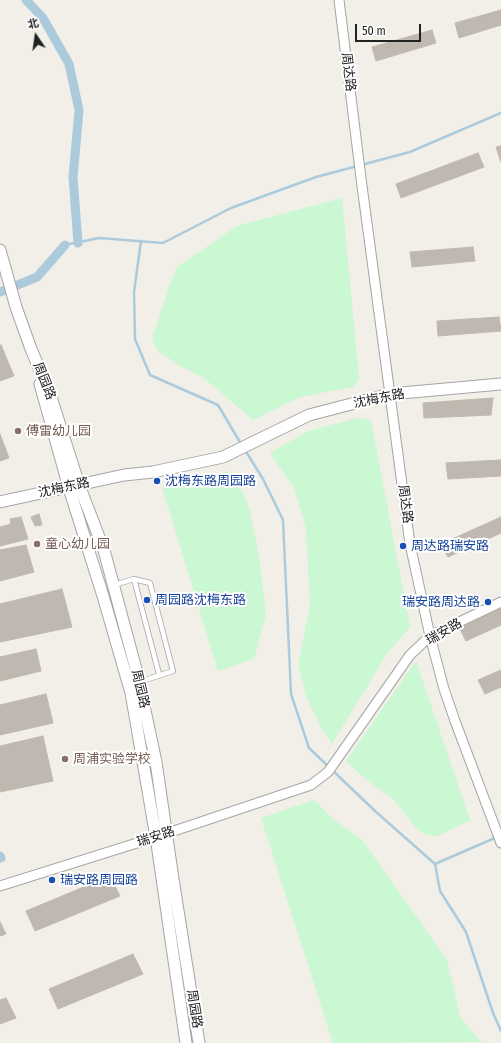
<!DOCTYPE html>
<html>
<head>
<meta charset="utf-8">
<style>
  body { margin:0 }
  #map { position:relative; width:501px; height:1043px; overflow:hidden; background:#f1efe8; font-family:"Fira Sans Condensed","Noto Sans SC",sans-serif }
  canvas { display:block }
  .north { position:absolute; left:16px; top:16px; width:40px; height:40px; -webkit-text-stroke:3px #fff; paint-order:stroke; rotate:347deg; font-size:11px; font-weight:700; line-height:16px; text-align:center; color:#212121 }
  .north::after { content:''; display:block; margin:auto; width:14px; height:18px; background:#212121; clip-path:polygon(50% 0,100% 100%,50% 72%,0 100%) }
  .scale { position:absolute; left:355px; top:24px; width:66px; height:18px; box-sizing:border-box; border:2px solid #212121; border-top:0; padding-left:5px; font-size:12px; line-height:14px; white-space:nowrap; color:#212121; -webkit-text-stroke:3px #fff; paint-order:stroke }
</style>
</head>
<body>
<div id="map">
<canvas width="501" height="1043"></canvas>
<div class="north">北</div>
<div class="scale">50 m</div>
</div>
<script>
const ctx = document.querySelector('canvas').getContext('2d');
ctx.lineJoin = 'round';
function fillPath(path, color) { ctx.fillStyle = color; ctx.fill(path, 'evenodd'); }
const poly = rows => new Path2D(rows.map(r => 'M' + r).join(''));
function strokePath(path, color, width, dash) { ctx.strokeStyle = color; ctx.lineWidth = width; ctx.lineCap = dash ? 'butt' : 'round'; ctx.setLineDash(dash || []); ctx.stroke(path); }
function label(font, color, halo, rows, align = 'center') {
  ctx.font = font + ' "Fira Sans Condensed","Noto Sans SC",sans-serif'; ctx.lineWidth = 4; ctx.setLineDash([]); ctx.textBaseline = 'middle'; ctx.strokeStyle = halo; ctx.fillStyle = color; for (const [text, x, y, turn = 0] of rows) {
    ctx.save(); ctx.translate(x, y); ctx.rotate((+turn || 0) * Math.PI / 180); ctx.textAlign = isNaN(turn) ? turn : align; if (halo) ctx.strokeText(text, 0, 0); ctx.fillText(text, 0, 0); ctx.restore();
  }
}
fillPath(poly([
  [342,198,359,378,353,387,300,397,253,420,204,378,180,366,158,351,152,339,169,287,177,267,237,226],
  [357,418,371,420,410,627,386,655,332,744,322,729,306,696,298,665,310,605,306,528,294,488,270,453,308,431],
  [229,471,240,486,250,511,260,561,266,615,254,659,218,671,162,487,196,481],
  [416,661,470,820,438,836,427,835,418,830,392,798,363,777,346,761],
  [314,800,333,819,363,841,447,960,460,1017,481,1042,333,1043,261,818]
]), '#c9f8d2');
strokePath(poly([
  [141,241,134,292,135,339,150,375,218,405,241,444],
  [65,245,99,238,163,243,231,208,316,177,410,152,501,113],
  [245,450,263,479,283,520,291,694,309,748,375,811,435,864,440,891,466,932,493,1013,501,1031],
  [435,864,497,837]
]), '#abcbdc', 2.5);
strokePath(poly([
  [26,0,43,18,69,64,79,110,73,177,78,243],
  [0,292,37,277,65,245],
  [0,856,1,858]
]), '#abcbdc', 9);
const building = poly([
  [501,10,501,25,459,38,455,23,501,10],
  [432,30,436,43,376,61,372,47,432,30],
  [501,146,501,162,496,147,501,146],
  [478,153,484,167,401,198,396,184,478,153],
  [473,247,475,261,412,267,410,252,473,247],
  [499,317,501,331,438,336,437,321,499,317],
  [1,345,14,376,0,381,0,346,1,345],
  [493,398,491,415,424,418,423,403,493,398],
  [0,434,9,458,0,461,0,434],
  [501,460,501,476,448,479,446,463,501,460],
  [39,514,42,525,35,526,31,517,39,514],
  [21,517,28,539,0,546,0,527,11,524,10,519,21,517],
  [501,517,501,533,448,557,441,544,501,517],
  [26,545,34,572,0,581,0,550,26,545],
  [62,589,72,627,0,642,0,604,62,589],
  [501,608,501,625,466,641,459,627,501,608],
  [36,649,41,671,0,681,0,657,36,649],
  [501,670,501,687,485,694,478,680,501,670],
  [46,694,53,723,0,735,0,705,46,694],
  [43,736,53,781,0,792,0,746,43,736],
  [110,876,120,896,35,931,26,911,110,876],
  [0,922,6,934,0,936,0,922],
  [133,954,143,974,58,1009,49,989,133,954],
  [6,998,16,1018,0,1024,0,1000,6,998]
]);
fillPath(building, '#beb8b1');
strokePath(building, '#c2b8ab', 1);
const service = poly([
  [134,579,159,674],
  [114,585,134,579,150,583,173,671,139,682]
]);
const minor = poly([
  [339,0,362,186,410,544,430,636,444,689,455,721,501,843],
  [0,886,156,837,311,785,328,772,410,655,430,636,501,602]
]);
const tertiary = poly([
  [0,250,16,307,31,349,50,394,79,485,104,550,137,673,156,762,173,879,199,1043],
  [40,384,69,488,103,596,131,693,156,837,186,1043],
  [0,502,124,475,153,472,223,457,309,415,390,394,501,384]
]);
strokePath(service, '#a5a5a5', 6);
strokePath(minor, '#a5a5a5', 11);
strokePath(tertiary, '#a5a5a5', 13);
strokePath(service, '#fff', 4.5);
strokePath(minor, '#fff', 9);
strokePath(tertiary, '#fff', 11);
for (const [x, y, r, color] of [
  [18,431,4,"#8d6e63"],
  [157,481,4,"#1a4fb4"],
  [37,544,4,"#8d6e63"],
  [403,546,4,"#1a4fb4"],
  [147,600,4,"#1a4fb4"],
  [488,602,4,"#1a4fb4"],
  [65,759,4,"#8d6e63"],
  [52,880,4,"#1a4fb4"]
]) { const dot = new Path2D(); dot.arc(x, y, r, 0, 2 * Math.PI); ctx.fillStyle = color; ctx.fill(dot); strokePath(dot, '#fff', 1.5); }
label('13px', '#212121', '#fff', [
  ["周达路",348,72,83],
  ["周园路",44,381,68],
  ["沈梅东路",379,399,-11],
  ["沈梅东路",64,488,-12],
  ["周达路",405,504,82],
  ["瑞安路",444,632,-30],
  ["周园路",140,689,77],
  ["瑞安路",156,837,-18],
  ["周园路",194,1009,81]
]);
label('13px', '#785e54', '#fff', [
  ["傅雷幼儿园",26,431],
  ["童心幼儿园",45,544],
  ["周浦实验学校",73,759]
], 'left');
label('13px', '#164399', '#fff', [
  ["沈梅东路周园路",165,481],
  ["周达路瑞安路",411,546],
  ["周园路沈梅东路",155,600],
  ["瑞安路周达路",480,602,"right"],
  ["瑞安路周园路",60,880]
], 'left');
</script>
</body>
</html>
